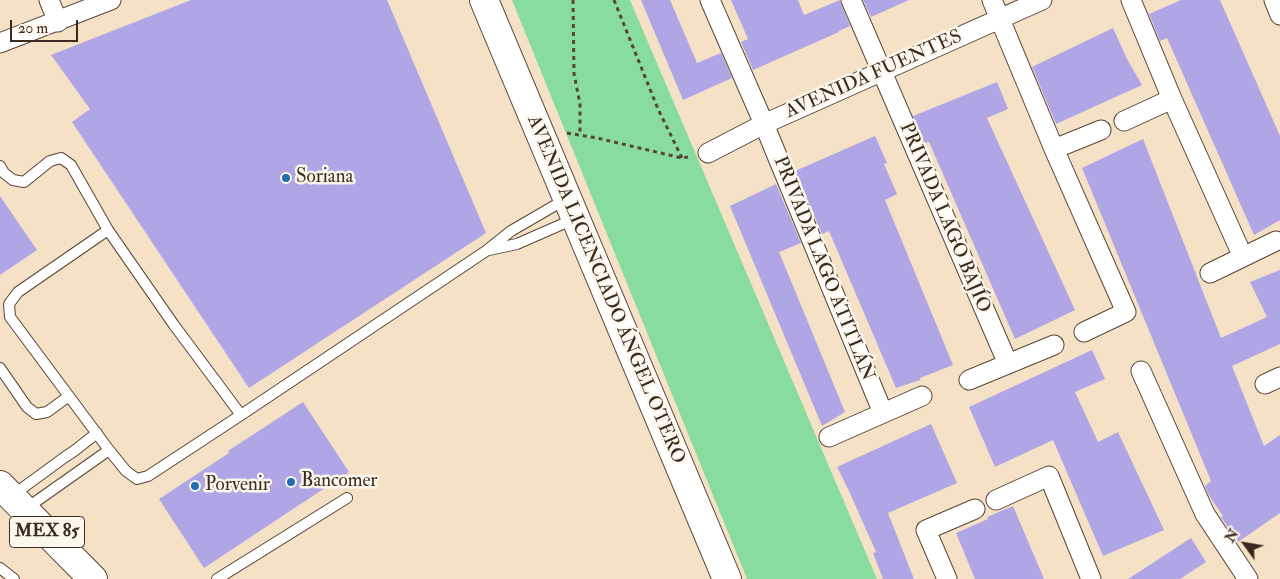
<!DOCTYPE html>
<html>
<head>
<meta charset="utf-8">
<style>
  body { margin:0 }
  #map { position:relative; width:1280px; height:579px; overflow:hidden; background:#f5e1c6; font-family:"IM FELL Double Pica",serif }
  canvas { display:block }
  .north { position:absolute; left:1220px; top:519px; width:50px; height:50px; -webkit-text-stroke:4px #fbf7ec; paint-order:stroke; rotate:302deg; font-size:14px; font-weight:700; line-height:20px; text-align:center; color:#3b2a1e }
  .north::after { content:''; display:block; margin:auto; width:18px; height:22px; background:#3b2a1e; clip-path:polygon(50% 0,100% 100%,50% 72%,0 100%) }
  .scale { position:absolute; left:10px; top:20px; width:68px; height:22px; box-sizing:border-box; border:2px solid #3b2a1e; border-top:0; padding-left:6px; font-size:15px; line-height:18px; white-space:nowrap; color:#3b2a1e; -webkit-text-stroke:4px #fbf7ec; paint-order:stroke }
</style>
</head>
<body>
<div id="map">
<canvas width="1280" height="579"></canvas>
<div class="north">N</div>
<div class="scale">20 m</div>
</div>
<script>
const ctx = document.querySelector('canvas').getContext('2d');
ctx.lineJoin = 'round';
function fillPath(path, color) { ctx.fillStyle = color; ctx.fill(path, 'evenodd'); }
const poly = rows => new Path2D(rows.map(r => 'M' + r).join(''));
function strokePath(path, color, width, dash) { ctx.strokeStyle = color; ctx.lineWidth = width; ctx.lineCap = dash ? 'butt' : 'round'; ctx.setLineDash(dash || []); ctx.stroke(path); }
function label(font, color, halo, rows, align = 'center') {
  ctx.font = font + ' "IM FELL Double Pica",serif'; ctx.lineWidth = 5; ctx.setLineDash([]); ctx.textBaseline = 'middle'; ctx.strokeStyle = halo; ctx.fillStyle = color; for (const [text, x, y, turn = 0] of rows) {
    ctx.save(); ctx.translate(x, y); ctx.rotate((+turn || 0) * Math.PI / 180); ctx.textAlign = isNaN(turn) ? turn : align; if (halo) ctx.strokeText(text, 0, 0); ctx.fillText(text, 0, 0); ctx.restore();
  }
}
fillPath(poly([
  [512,0,630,0,877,579,747,579]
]), '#88dc9e');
fillPath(poly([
  [191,0,387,0,486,233,249,388,72,122,90,109,51,55],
  [641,0,670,0,697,63,721,53,732,78,683,100],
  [731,0,798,0,804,15,840,0,841,4,850,26,839,31,839,32,753,70,741,42,748,39],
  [863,0,909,0,871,17],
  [1181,0,1220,0,1280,136,1280,220,1254,235,1167,38,1160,41,1149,14],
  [1113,28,1127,59,1142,85,1056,124,1032,67],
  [997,82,1008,109,987,118,1075,310,1015,339,929,142,925,143,913,116],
  [875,136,887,163,884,164,897,194,885,200,953,365,920,378,920,380,896,388,829,231,822,234,795,171],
  [1143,139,1221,338,1267,317,1250,282,1280,270,1280,344,1232,366,1264,446,1280,435,1280,513,1238,542,1221,517,1223,516,1208,494,1205,486,1211,481,1082,168],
  [776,184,801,243,779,252,845,412,822,426,730,206],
  [0,196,37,250,0,275],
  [1092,350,1105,379,1075,392,1098,442,1118,432,1164,530,1103,556,1053,440,995,467,969,407],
  [303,402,349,472,204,568,159,499,229,453,228,451],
  [931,424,957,483,888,513,914,579,883,579,873,553,876,552,849,491,837,467],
  [1013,506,1044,579,975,579,956,533,988,519,987,517],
  [1191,538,1206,562,1180,579,1128,579]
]), '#b0a6e6');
const service = poly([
  [0,166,4,173,13,180,24,182,50,161,61,158,71,165,108,230,174,325,241,415],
  [108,230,18,292,9,304,10,317,109,450,126,471,137,479,148,476,241,415,486,251,511,231,566,199],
  [489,250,517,244,574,219],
  [0,368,27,407,36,414,47,412,69,396],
  [13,495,65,457,74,451,97,433],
  [24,510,109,450],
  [0,568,14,579],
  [217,579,347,498]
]);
const minor = poly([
  [49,0,58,22],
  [710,0,764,124,883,413],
  [851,0,1008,364],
  [992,0,1054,149,1126,312,1084,332],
  [1131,0,1172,99,1243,257],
  [1274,0,1280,15],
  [0,43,111,0],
  [1124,121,1172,99],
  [1054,149,1101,130],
  [708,153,764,124,1042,0],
  [1210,273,1276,241],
  [1141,371,1205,514,1248,579],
  [969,380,1054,345],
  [1265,384,1280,377],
  [829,437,922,396],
  [996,500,1049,476,1091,579],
  [947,579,926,530,975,509]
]);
const secondary = poly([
  [484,0,727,579]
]);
const primary = poly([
  [0,485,93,579]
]);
strokePath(service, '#574537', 12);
strokePath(minor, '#574537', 21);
strokePath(secondary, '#574537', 30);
strokePath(primary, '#574537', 30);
strokePath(poly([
  [573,0,574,74,580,104,580,135],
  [614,0,658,109,682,158],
  [567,133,597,138,682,158,688,157]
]), '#574537', 3, [4, 4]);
strokePath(service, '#fff', 10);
strokePath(minor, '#fff', 19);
strokePath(secondary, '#fff', 28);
strokePath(primary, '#fff', 28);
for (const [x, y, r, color] of [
  [286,178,5,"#1f6fb2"],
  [291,482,5,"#1f6fb2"],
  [195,486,5,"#1f6fb2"]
]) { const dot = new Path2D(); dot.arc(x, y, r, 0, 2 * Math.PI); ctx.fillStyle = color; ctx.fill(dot); strokePath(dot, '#fbf7ec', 2); }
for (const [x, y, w] of [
  [47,532,75]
]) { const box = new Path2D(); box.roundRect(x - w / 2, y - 15.5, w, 31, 4); ctx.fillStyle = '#fbf7ec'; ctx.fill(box); strokePath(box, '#3b2a1e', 1); }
label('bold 18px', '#3b2a1e', null, [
  ["MEX 85",47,532]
]);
label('19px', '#3b2a1e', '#fbf7ec', [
  ["AVENIDA FUENTES",874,75,-24],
  ["PRIVADA LAGO BAJÍO",944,218,67],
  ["PRIVADA LAGO ATITLÁN",823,269,68],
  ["AVENIDA LICENCIADO ÁNGEL OTERO",605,290,67]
]);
label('19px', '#3b2a1e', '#fbf7ec', [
  ["Soriana",296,178],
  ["Bancomer",301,482],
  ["Porvenir",205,486]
], 'left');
</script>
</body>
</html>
